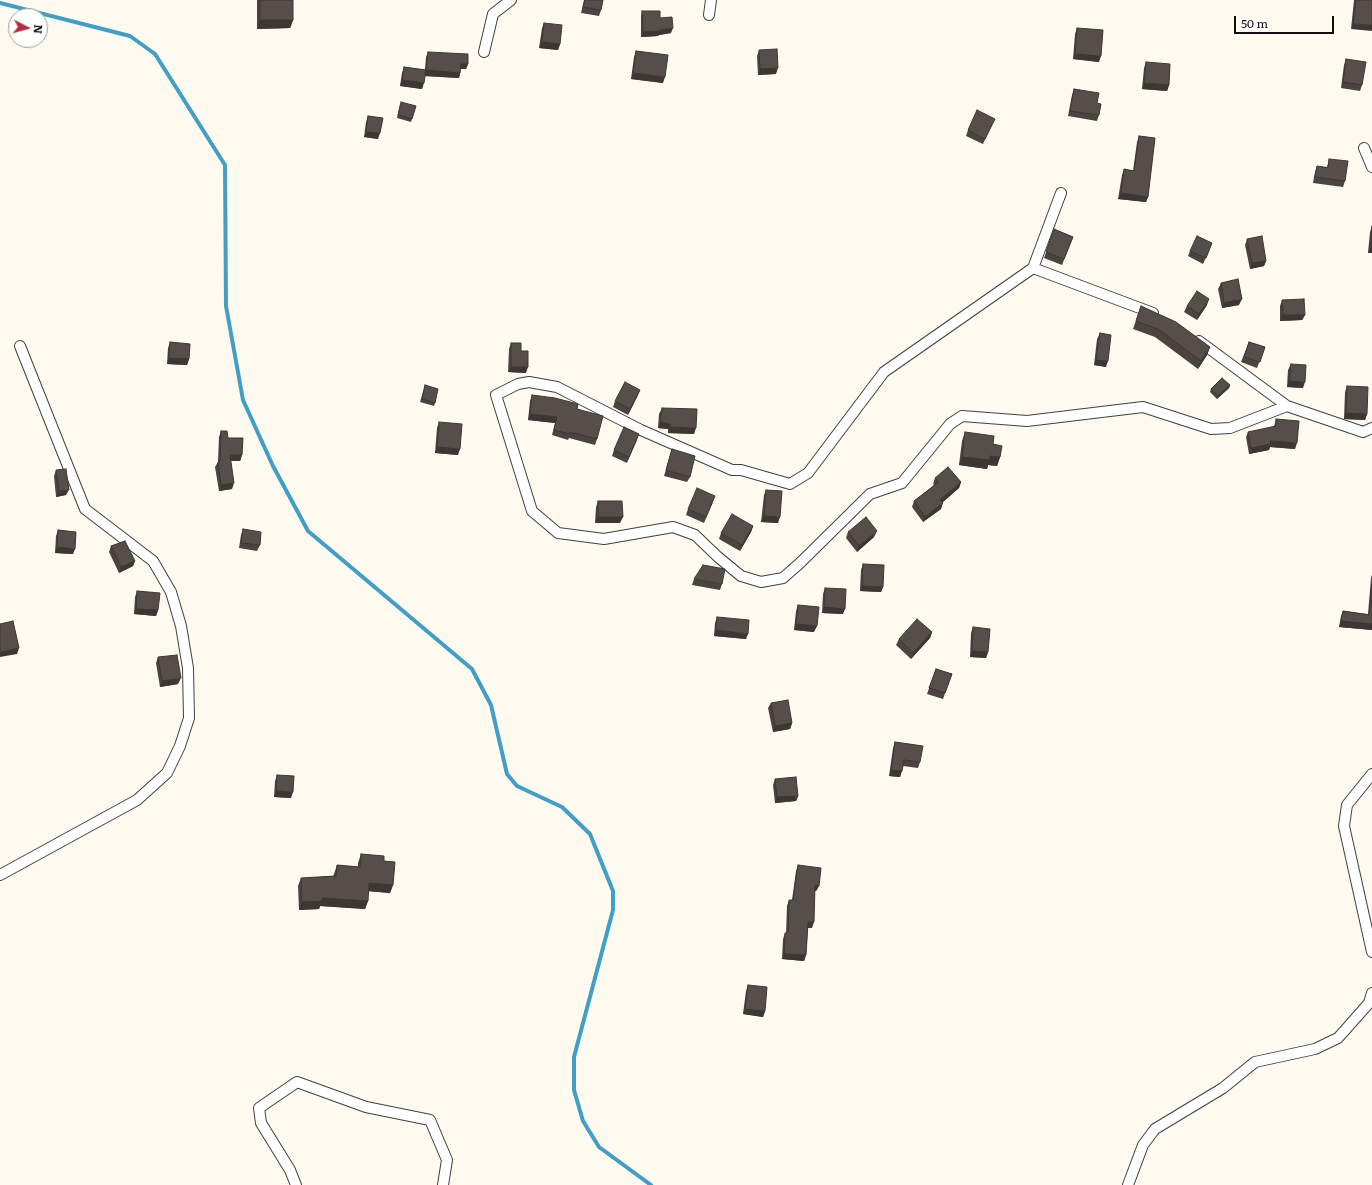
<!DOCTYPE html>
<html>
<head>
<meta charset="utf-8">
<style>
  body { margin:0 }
  #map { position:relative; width:1372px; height:1185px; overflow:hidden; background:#fefaf0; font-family:Literata,serif }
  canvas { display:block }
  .north { position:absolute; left:8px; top:8px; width:40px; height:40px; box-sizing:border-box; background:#fff; border:1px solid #9f9f9f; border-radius:50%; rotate:96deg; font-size:11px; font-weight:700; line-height:16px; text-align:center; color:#0e0e0e }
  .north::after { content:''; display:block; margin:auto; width:14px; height:18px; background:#b82c41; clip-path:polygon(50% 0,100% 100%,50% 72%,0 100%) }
  .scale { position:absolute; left:1234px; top:16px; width:100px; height:18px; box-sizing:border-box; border:2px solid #0e0e0e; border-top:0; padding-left:5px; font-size:12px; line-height:14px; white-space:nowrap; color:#0e0e0e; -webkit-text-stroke:3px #fff; paint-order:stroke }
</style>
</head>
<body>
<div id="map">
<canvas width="1372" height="1185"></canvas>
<div class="north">N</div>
<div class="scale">50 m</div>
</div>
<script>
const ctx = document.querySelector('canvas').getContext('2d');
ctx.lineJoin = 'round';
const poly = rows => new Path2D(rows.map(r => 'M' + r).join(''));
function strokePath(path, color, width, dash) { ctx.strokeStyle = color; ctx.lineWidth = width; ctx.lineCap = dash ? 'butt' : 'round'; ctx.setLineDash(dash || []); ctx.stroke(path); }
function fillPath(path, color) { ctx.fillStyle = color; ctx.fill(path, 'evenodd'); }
strokePath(poly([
  [0,3,130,36,155,54,225,165,226,306,243,400,273,466,308,531,472,669,491,705,507,774,517,786,562,807,590,834,613,891,613,910,574,1057,574,1090,583,1121,599,1147,651,1185]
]), '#419fc7', 4);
const street = poly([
  [709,15,711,0],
  [484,52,493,14,511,0],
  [1364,148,1372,167],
  [1061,193,1033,268,884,372,808,473,790,484,741,470,732,470,641,430,557,387,529,382,518,384,496,395,532,511,558,533,604,539,673,527,695,535,718,557,741,576,761,582,783,578,800,563,870,494,902,483,950,424,962,416,1027,421,1143,407,1211,429,1230,428,1287,406,1363,432,1372,428],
  [1033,268,1153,313],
  [1199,341,1287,406],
  [1372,774,1347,805,1344,826,1372,952],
  [0,875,137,800,167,773,180,746,189,718,188,668,181,626,171,592,153,561,85,509,20,346],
  [296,1185,290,1170,261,1123,259,1108,297,1082,366,1107,430,1120,447,1160,443,1185],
  [1128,1185,1143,1145,1155,1129,1223,1088,1255,1062,1315,1049,1338,1038,1369,1003,1372,993]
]);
strokePath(street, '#414141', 12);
strokePath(street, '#fff', 10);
fillPath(poly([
  [257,0,293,0,293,20,290,28,257,29],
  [584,0,603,0,601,10,599,16,581,13],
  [1354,0,1372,0,1351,29],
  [642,11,660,18,671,33,659,35,658,36,641,37,641,16],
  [544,23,560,44,558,50,539,48,542,28],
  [1077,28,1099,62,1073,59,1075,34],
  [759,50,776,74,758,75,757,56],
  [636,51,663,83,631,79,634,57],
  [428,52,468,64,466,69,461,69,459,78,425,76,422,89,400,86,402,73,404,67,425,70,426,57],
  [1346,59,1362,85,1360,91,1341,88,1344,65],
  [1146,62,1169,85,1167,91,1142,89,1144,68],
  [1074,89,1097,103,1099,115,1097,121,1068,116,1072,95],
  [400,105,412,119,411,122,397,118],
  [368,116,378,139,364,137,366,122],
  [992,124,983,144,966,136,968,130],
  [1139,136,1148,197,1146,202,1118,199,1122,175,1124,169,1133,171,1137,142],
  [1329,159,1345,181,1343,187,1313,183,1315,172,1317,166,1327,167],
  [1372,226,1372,253,1368,253,1370,232],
  [1054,229,1073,237,1062,265,1044,258],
  [1247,239,1266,261,1264,266,1250,269,1245,245],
  [1210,249,1203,264,1188,256,1190,251],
  [1221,283,1239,305,1222,308,1218,289],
  [1282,300,1305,315,1302,320,1280,321,1280,306],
  [1207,305,1197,320,1184,312,1187,306],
  [1141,306,1210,347,1207,355,1198,369,1155,337,1133,329],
  [1100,333,1106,367,1094,365,1097,339],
  [170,342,189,359,187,365,167,364,168,348],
  [1249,342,1265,347,1257,368,1241,362],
  [511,343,521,351,526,373,508,372,509,349],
  [1291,364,1303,388,1287,387,1288,370],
  [425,385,435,403,434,406,420,402],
  [1230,385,1229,388,1217,399,1210,392,1211,389],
  [1347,386,1367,414,1365,420,1344,419,1345,392],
  [532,395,577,409,597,439,595,445,569,438,568,440,552,435,555,423,528,420,530,401],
  [638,395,628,415,613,407,615,401],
  [662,408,694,434,668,433,668,429,658,428,659,414],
  [1276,419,1295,449,1270,447,1269,450,1249,454,1246,437,1248,432,1274,427],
  [439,422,458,455,435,453,437,428],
  [221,431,228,438,242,455,240,461,231,461,232,489,219,491,215,467,218,462,219,437],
  [965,432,993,444,1000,457,997,466,988,465,987,469,959,465,962,441],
  [637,440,627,463,612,456,614,450],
  [672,449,690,477,687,482,664,476],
  [56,470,66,495,56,497,54,476],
  [935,478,961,482,959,488,942,503,941,509,923,522,912,507,914,501,934,485,933,484],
  [766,490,778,523,761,522,764,495],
  [598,501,620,523,595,523,596,507],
  [713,502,704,523,686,515,688,509],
  [753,526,751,532,740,551,719,539,721,533],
  [243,529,260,545,257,551,239,548,241,535],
  [58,530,73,554,55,553,56,536],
  [848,532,874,537,857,552,846,538],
  [111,546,135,561,133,566,119,573,109,552],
  [863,564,883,587,881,592,860,591,861,570],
  [1372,575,1372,630,1339,627,1341,616,1343,611,1368,614,1371,578],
  [694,579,722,584,720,590,692,585],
  [825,588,843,614,822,613,823,594],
  [137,591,158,610,156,616,134,614,135,597],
  [798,605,814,632,794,630,796,611],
  [717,617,746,639,714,636,715,623],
  [973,627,988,652,986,658,970,657,971,633],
  [932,632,930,638,911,659,896,645,899,639],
  [158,657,178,684,160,687,156,663],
  [936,669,952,674,943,699,927,694],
  [771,703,792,723,790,729,773,732,768,708],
  [895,742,920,762,918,768,903,766,900,777,889,776,893,748],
  [277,775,291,798,274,797,275,781],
  [775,779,798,796,796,801,775,803,773,785],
  [361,854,384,861,393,885,390,893,368,891,368,901,365,909,320,906,319,909,299,910,298,886,301,878,333,876,334,874,337,865,358,867,358,863],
  [798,865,819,886,816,891,815,891,812,928,808,928,806,955,804,961,782,959,783,939,785,933,786,933,787,906,789,900,792,900,796,871],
  [748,985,765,1011,763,1017,743,1014,746,991]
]), '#4a4340');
fillPath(poly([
  [260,20,293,20,290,28,257,29],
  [1353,24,1372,25,1372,31,1351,29],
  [673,28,671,33,659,35,658,36,641,37,643,32],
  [542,42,560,44,558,50,539,48],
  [1075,54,1101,56,1099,62,1073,59],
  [461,64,468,64,466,69,459,69],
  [778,68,776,74,758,75,760,69],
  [426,70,460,73,459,78,424,76],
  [633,73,665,77,663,83,631,79],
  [402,80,424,83,422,89,400,86],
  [1144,83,1169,85,1167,91,1142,89],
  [366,132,380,133,378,139,364,137],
  [1121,193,1148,197,1146,202,1118,199],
  [1370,247,1372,247,1372,253,1368,253],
  [1266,261,1264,266,1250,269,1252,263],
  [1209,299,1207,305,1197,320,1199,314],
  [1242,299,1239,305,1222,308,1224,303],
  [1283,315,1305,315,1302,320,1280,321],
  [1210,347,1207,355,1198,369,1201,361],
  [169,358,189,359,187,365,167,364],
  [1096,360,1108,361,1106,367,1094,365],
  [511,367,528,367,526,373,508,372],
  [1289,381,1305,382,1303,388,1287,387],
  [1230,385,1229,388,1217,399,1218,396],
  [640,390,638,395,628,415,630,409],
  [1346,413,1367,414,1365,420,1344,419],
  [530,414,557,417,555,423,528,420],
  [660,422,670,424,668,429,658,428],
  [670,427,696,428,694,434,668,433],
  [1270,441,1297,443,1295,449,1270,447,1269,450,1249,454,1251,448],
  [437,447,460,449,458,455,435,453],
  [230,455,242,455,240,461,228,460],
  [990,456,1000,457,997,466,988,465,987,469,959,465,962,457],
  [961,482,959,488,938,506,940,500],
  [234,483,232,489,219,491,221,485],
  [69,490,66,495,56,497,59,491],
  [943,503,941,509,923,522,925,517],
  [764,516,780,517,778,523,761,522],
  [598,517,623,517,620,523,595,523],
  [753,526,751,532,740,551,742,545],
  [877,531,874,537,857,552,859,546],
  [57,547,75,549,73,554,55,553],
  [135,561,133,566,119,573,121,567],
  [862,586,883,587,881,592,860,591],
  [824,607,845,609,843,614,822,613],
  [136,609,158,610,156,616,134,614],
  [1341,621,1372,624,1372,630,1339,627],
  [796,624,817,626,814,632,794,630],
  [716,630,748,634,746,639,714,636],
  [932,632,930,638,911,659,913,653],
  [19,648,17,654,0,657,0,652],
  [972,651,988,652,986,658,970,657],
  [181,678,178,684,160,687,162,681],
  [792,723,790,729,773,732,775,726],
  [891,770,902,771,900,777,889,776],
  [276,791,293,792,291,798,274,797],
  [798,796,796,801,775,803,777,797],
  [369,883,393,885,390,893,366,891],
  [815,885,819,886,816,891,813,891],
  [322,898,368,901,365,909,320,906,319,909,299,910,302,902],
  [808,922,814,922,812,928,806,927],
  [784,954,806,955,804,961,782,959],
  [745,1009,765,1011,763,1017,743,1014]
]), '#3c3734');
const building = poly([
  [260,0,293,0,293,20,260,20,260,0],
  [585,0,603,0,601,10,583,7,585,0],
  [1356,0,1372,0,1372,25,1353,24,1356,0],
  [642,11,660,11,660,18,672,17,673,28,660,30,660,31,643,32,642,11],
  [544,23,562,25,560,44,542,42,544,23],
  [1077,28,1103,30,1101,56,1075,54,1077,28],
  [777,49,778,68,760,69,759,50,777,49],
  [636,51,668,55,665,77,633,73,636,51],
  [428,52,468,54,468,64,461,64,460,73,426,70,428,52],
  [1346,59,1366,62,1362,85,1343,82,1346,59],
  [1146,62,1170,64,1169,85,1144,83,1146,62],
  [404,67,426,70,424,83,402,80,404,67],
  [1074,89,1099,93,1097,103,1101,104,1099,115,1070,111,1074,89],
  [401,102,416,106,412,119,398,115,401,102],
  [977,110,995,119,985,139,968,130,977,110],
  [368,116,383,118,380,133,366,132,368,116],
  [1139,136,1155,138,1148,197,1121,193,1124,169,1134,171,1139,136],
  [1329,159,1348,161,1345,181,1315,177,1317,166,1328,168,1329,159],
  [1372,226,1372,247,1370,247,1372,226],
  [1054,229,1073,237,1064,259,1046,252,1054,229],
  [1197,236,1212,243,1206,258,1190,251,1197,236],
  [1262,236,1266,261,1252,263,1247,239,1262,236],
  [1238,279,1242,299,1224,303,1221,283,1238,279],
  [1197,291,1209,299,1199,314,1187,306,1197,291],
  [1304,299,1305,315,1283,315,1282,300,1304,299],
  [1141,306,1176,322,1210,347,1201,361,1158,329,1136,321,1141,306],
  [1100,333,1111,335,1108,361,1096,360,1100,333],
  [170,342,190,344,189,359,169,358,170,342],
  [1249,342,1265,347,1260,362,1244,357,1249,342],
  [511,343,521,343,521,351,528,351,528,367,511,367,511,343],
  [1291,364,1306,365,1305,382,1289,381,1291,364],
  [1222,378,1230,385,1218,396,1211,389,1222,378],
  [625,382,640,390,630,409,615,401,625,382],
  [425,385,438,389,435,403,422,399,425,385],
  [1347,386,1368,387,1367,414,1346,413,1347,386],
  [532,395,555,398,578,404,577,409,603,416,597,439,570,432,570,434,554,430,557,417,530,414,532,395],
  [662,408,697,409,696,428,670,427,670,424,660,422,662,408],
  [1276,419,1299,421,1297,443,1270,441,1271,444,1251,448,1248,432,1276,426,1276,419],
  [439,422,462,424,460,449,437,447,439,422],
  [624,427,639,434,629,457,614,450,624,427],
  [221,431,227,431,228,438,243,438,242,455,230,455,234,483,221,485,218,462,220,461,221,431],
  [965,432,994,436,993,444,1002,446,1000,457,990,456,990,460,962,457,965,432],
  [672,449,695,456,690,477,666,470,672,449],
  [948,467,961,482,940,500,943,503,925,517,914,501,939,482,935,478,948,467],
  [66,469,69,490,59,491,56,470,66,469],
  [697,488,715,496,706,517,688,509,697,488],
  [766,490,782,491,780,517,764,516,766,490],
  [598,501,622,501,623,517,598,517,598,501],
  [732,514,753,526,742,545,721,533,732,514],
  [866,517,877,531,859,546,848,532,866,517],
  [243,529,261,532,260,545,241,543,243,529],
  [58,530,76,532,75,549,57,547,58,530],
  [125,541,135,561,121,567,111,546,125,541],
  [863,564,884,565,883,587,862,586,863,564],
  [703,565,725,569,722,584,694,579,703,565],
  [1372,584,1372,624,1341,621,1343,611,1369,615,1372,584],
  [825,588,846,589,845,609,824,607,825,588],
  [137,591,160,593,158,610,136,609,137,591],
  [798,605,819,607,817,626,796,624,798,605],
  [717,617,749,620,748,634,716,630,717,617],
  [917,619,932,632,913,653,899,639,917,619],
  [13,621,19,648,0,652,0,624,13,621],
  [973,627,990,629,988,652,972,651,973,627],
  [177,655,181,678,162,681,158,657,177,655],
  [936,669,952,674,945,693,929,688,936,669],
  [788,700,792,723,775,726,771,703,788,700],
  [895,742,923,746,920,762,904,760,902,771,891,770,895,742],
  [277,775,294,776,293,792,276,791,277,775],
  [796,777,798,796,777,797,775,779,796,777],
  [361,854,384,856,384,861,395,862,393,885,369,883,368,901,322,898,322,901,302,902,301,878,336,876,337,865,360,867,361,854],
  [798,865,821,868,819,886,815,885,814,922,808,922,806,955,784,954,785,933,788,933,789,900,793,900,798,865],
  [748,985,767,987,765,1011,745,1009,748,985]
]);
fillPath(building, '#564e4b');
strokePath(building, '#3c3734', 1);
</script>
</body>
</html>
